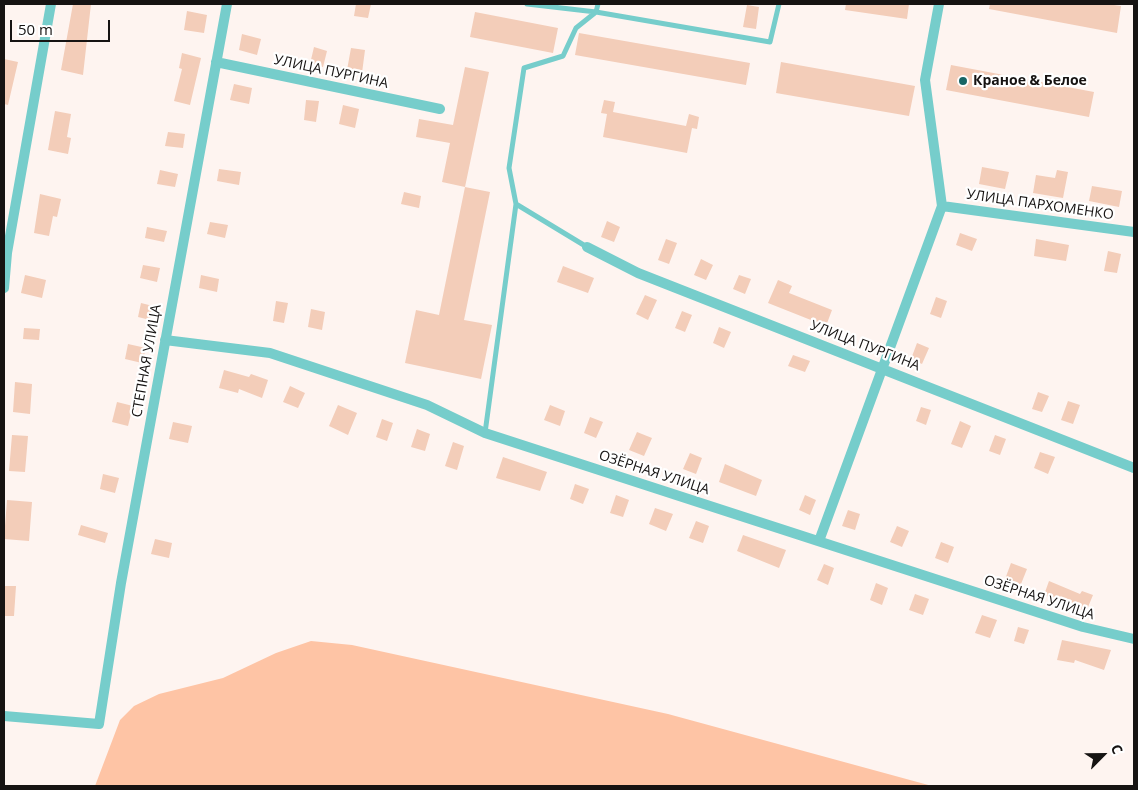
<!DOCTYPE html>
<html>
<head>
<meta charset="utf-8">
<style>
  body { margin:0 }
  #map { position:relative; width:1138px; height:790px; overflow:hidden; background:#fef4f0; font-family:"Open Sans",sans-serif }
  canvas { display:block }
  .frame { position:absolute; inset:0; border:5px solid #161312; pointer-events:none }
  .north { position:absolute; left:1078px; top:730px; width:50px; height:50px; -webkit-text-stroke:4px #fff; paint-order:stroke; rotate:67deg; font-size:14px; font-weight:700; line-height:20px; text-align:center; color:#161312 }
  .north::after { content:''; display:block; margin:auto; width:18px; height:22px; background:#161312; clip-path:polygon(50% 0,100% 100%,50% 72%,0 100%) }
  .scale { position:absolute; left:10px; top:20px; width:100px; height:22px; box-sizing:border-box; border:2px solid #161312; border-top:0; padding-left:6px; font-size:15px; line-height:18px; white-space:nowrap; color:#161312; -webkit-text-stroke:4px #fff; paint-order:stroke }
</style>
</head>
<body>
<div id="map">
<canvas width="1138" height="790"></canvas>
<div class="frame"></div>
<div class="north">С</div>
<div class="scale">50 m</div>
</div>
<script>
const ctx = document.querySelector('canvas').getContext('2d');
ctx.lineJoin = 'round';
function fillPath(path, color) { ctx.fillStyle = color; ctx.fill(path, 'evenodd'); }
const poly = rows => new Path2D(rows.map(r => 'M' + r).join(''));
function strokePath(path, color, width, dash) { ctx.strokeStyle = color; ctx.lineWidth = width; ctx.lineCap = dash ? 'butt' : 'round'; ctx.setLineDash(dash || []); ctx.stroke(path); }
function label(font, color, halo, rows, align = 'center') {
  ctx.font = font + ' "Open Sans",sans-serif'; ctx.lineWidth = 4.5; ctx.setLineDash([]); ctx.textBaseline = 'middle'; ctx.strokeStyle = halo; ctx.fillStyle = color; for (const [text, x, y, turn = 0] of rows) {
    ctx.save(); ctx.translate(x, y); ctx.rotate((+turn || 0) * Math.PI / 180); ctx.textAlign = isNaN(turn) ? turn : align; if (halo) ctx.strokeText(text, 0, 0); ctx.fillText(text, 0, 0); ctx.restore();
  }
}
fillPath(poly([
  [311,641,352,645,668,714,932,786,95,786,120,720,134,706,159,694,223,678,276,653]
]), '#fec4a5');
fillPath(poly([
  [73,4,91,4,83,75,61,70],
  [356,4,371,4,368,18,354,16],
  [846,4,909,4,907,19,845,10],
  [990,4,1107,4,1121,6,1117,33,989,9],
  [747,5,759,7,756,29,743,27],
  [187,11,207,15,204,33,184,30],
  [475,12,558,28,553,53,470,37],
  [579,33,750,63,746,85,575,55],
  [242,34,261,39,257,55,239,50],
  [314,47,327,51,323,67,310,64],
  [351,48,365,50,362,73,347,70],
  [182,53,201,58,190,105,174,101,182,69,179,68],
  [4,59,18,62,8,105,4,104],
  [781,62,915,86,909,116,776,93],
  [951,65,1094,92,1089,117,946,90],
  [465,67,489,72,465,187,442,182,450,143,416,137,419,119,453,125],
  [234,84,252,88,249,104,230,100],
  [306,100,319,101,316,122,304,120],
  [604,100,615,102,613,112,686,126,689,114,699,117,697,129,692,128,687,153,603,137,607,114,601,113],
  [343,105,359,109,355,128,339,124],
  [55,111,71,114,67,137,71,138,68,154,48,150],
  [168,132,185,134,183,148,165,146],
  [982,167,1009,172,1005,189,979,184],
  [219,169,241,172,239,185,217,181],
  [160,170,178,174,175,187,157,184],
  [1057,170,1068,172,1063,198,1033,193,1036,175,1055,178],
  [1092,186,1122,191,1119,207,1089,201],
  [465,187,490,192,464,320,492,325,481,379,405,363,416,310,439,315],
  [404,192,421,196,419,208,401,204],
  [40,194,61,199,57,217,53,216,49,236,34,233],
  [607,221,620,227,614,242,601,237],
  [210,222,228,225,225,238,207,234],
  [147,227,167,231,164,242,145,238],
  [960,233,977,239,972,251,956,245],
  [666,239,677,243,669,264,658,260],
  [1036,239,1069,245,1066,261,1034,256],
  [1108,251,1121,254,1117,273,1104,271],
  [701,259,713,265,706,280,694,275],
  [143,265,160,268,157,282,140,278],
  [563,266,594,278,588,293,557,282],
  [25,275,46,280,42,298,21,293],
  [201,275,219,279,217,292,199,288],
  [739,275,751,279,745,294,733,289],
  [778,280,792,286,789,293,832,310,826,326,768,303],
  [645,295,657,300,648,320,636,314],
  [936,297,947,301,941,318,930,314],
  [276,301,288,303,284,323,273,321],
  [141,303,153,306,150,320,138,317],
  [311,309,325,312,322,330,308,327],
  [682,311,692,315,685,332,675,328],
  [719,327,731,332,724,348,713,343],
  [24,328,40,329,39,340,23,339],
  [917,343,929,348,922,364,911,359],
  [128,344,146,348,142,363,125,359],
  [793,355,810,361,805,372,788,366],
  [224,370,249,377,251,374,268,380,262,398,239,389,238,393,219,388],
  [15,382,32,384,30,414,13,412],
  [290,386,305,393,298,408,283,402],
  [1038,392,1049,396,1042,412,1032,409],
  [1068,401,1080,405,1073,424,1061,420],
  [117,402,133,406,128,426,112,422],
  [338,405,357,413,348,435,329,426],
  [550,405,565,411,560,426,544,420],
  [921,407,931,410,926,425,916,421],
  [590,417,603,422,596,438,584,433],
  [382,419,393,423,387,441,376,437],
  [960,421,971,426,962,448,951,444],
  [173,422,192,426,188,443,169,439],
  [417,429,430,434,425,451,411,447],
  [637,432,652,438,644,456,629,450],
  [12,435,28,436,25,472,9,471],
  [995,435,1006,439,1000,455,989,451],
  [453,442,464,446,457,470,445,466],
  [1040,452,1055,457,1048,474,1034,468],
  [690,453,702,458,696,474,683,469],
  [503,457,547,472,540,491,496,478],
  [725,464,762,480,756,496,719,482],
  [103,474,119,478,115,493,100,489],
  [575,484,589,489,583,504,570,499],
  [616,495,629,500,623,517,610,513],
  [805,495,816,500,810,515,799,510],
  [7,500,32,502,29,541,4,539],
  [655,508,673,514,666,531,649,524],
  [848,510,860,514,855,530,842,526],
  [696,521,709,526,703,543,689,538],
  [81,525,108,533,105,543,78,535],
  [897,526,909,531,902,547,890,542],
  [743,535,786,550,779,568,737,551],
  [155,539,172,543,169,558,151,554],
  [941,542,954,547,948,563,935,558],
  [1011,563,1027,569,1019,589,1004,582],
  [824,564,834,568,828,585,817,580],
  [1049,581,1080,594,1082,591,1093,595,1086,612,1044,595],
  [876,583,888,588,882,605,870,600],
  [4,586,16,586,14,616,4,616],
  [915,594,929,599,923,615,909,610],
  [982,615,997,620,990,638,975,633],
  [1018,627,1029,630,1024,644,1014,641],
  [1062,640,1111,650,1104,670,1075,660,1074,663,1057,660]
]), '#f3cdb9');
strokePath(poly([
  [527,4,596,12,770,42,779,4],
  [587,247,516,204,509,168,524,68,563,56,576,28,596,12,598,4],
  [485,433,516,204]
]), '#76cdcb', 5);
strokePath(poly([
  [216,62,440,109],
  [942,206,1134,232],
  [587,247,638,273,1134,468],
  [4,288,7,253,51,4],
  [165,340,270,353,427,405,485,433,1083,627,1134,639],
  [819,541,942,206,925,80,939,4],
  [4,716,99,724,121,583,227,4]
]), '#76cdcb', 10);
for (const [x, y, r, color] of [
  [963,81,5,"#166565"]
]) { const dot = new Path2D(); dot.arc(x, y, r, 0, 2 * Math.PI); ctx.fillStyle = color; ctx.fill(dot); strokePath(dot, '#fff', 2); }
label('14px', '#161312', '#fff', [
  ["УЛИЦА ПУРГИНА",331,72,12],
  ["УЛИЦА ПАРХОМЕНКО",1040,205,8],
  ["УЛИЦА ПУРГИНА",865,346,21],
  ["СТЕПНАЯ УЛИЦА",147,361,-80],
  ["ОЗЁРНАЯ УЛИЦА",654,473,18],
  ["ОЗЁРНАЯ УЛИЦА",1039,598,18]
]);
label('bold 14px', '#161312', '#fff', [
  ["Краное & Белое",973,81]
], 'left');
</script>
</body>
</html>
